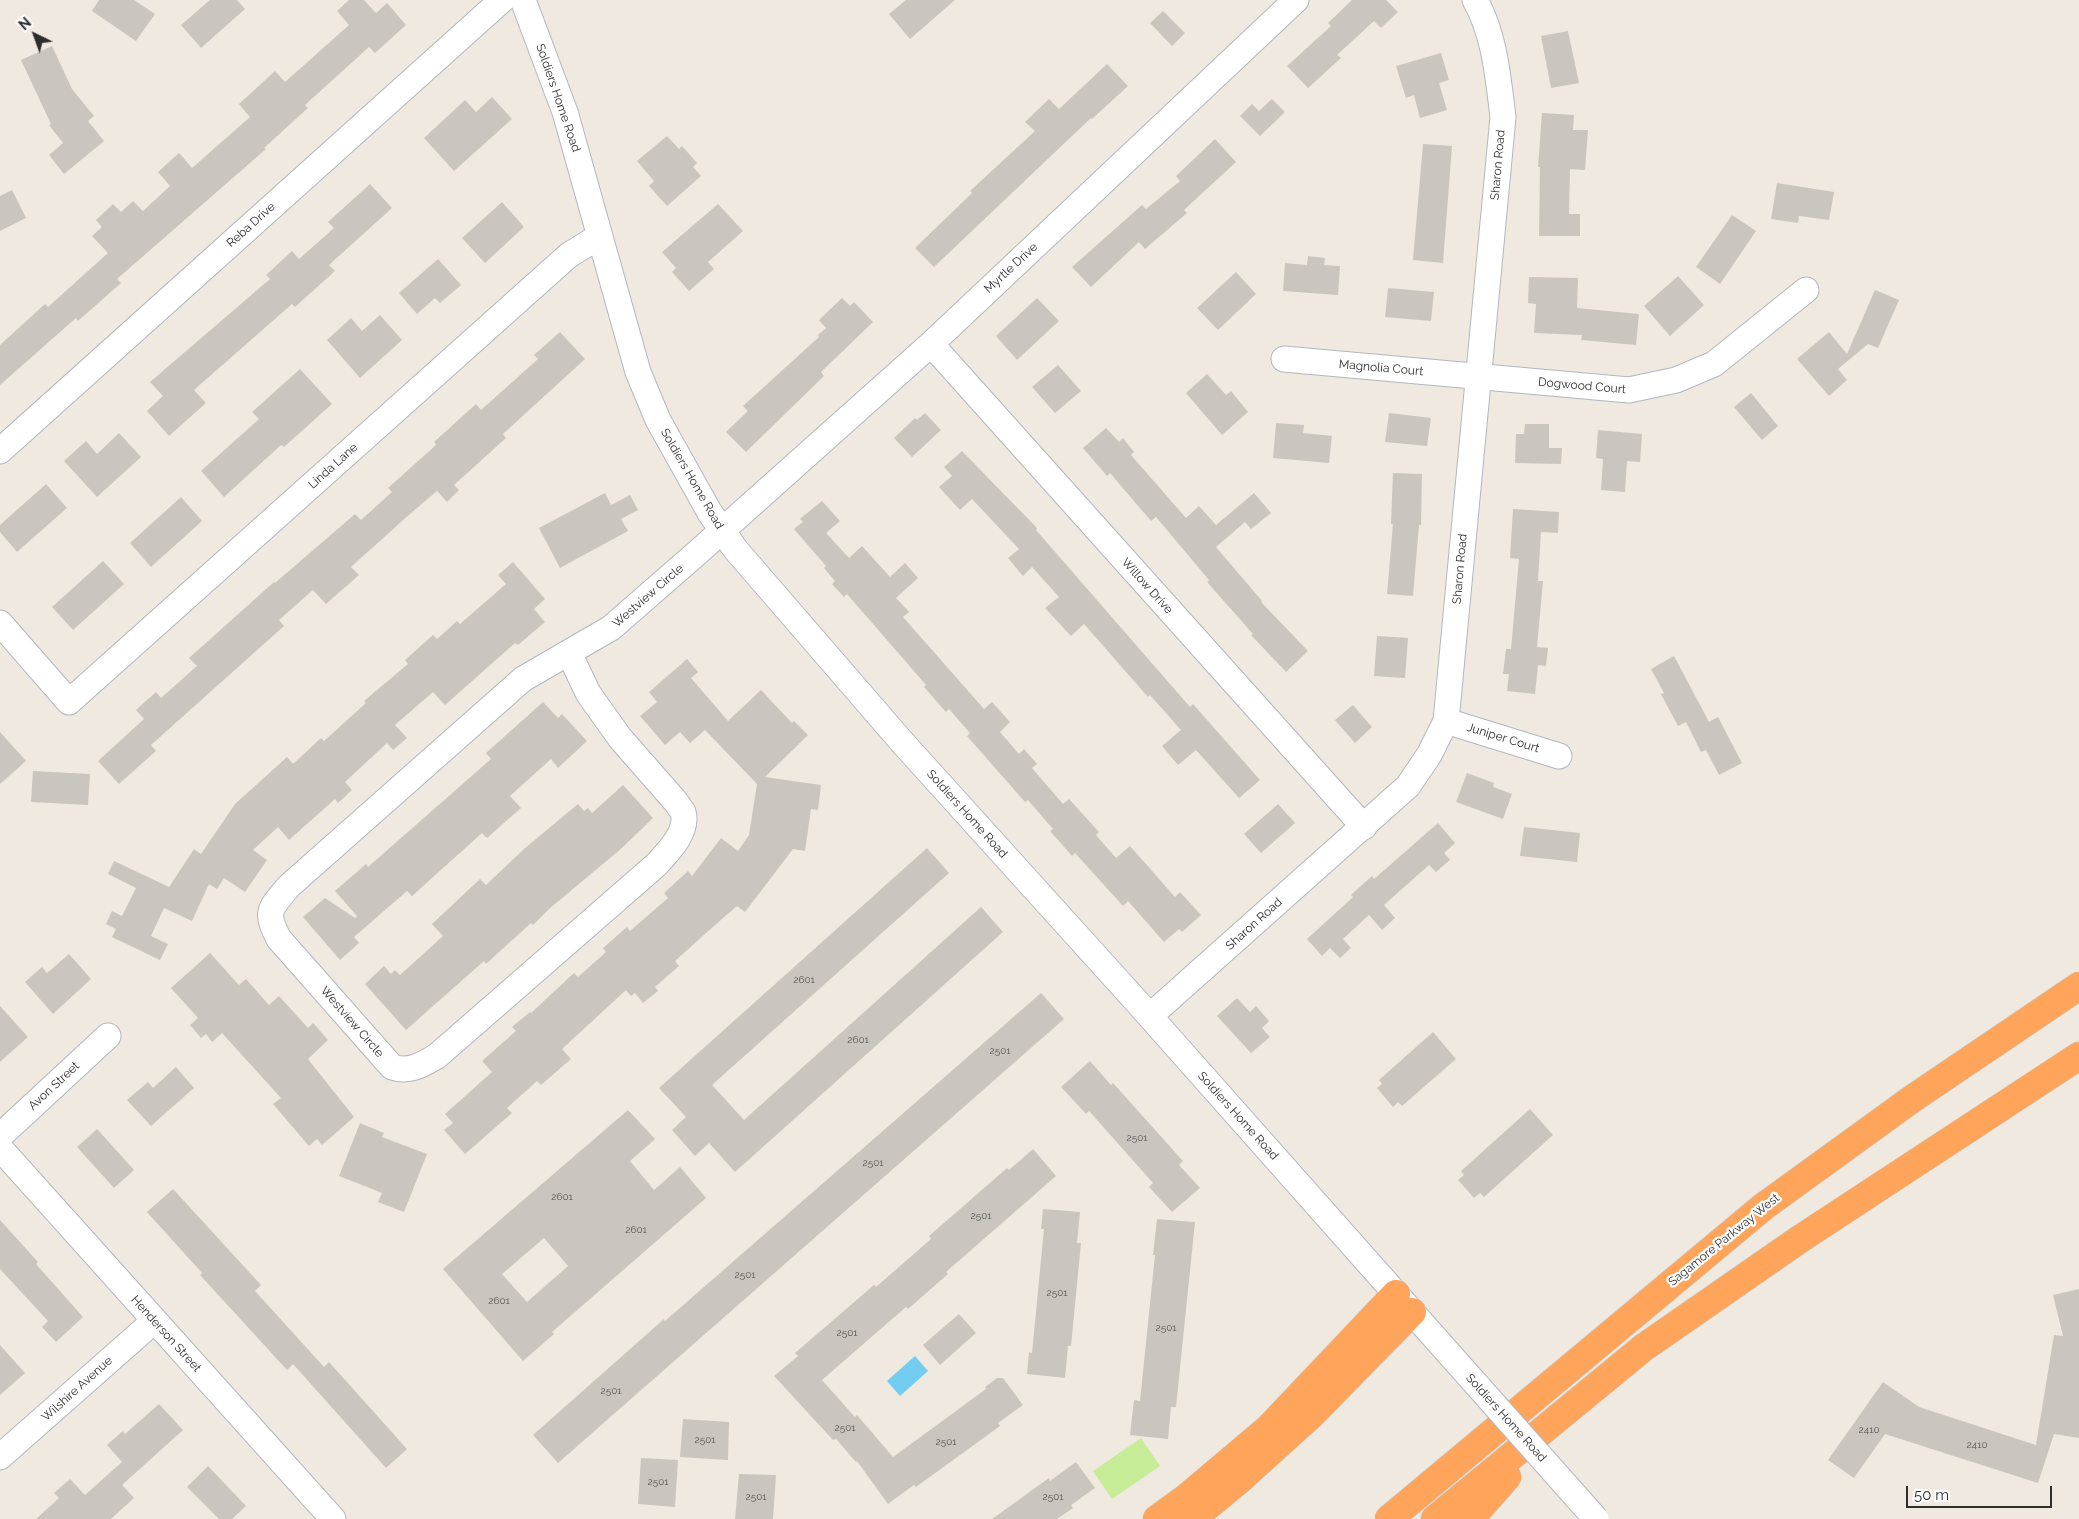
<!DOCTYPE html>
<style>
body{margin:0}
#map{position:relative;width:2079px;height:1519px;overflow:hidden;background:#efe9e0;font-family:Raleway,sans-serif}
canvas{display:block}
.north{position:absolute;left:10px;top:10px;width:50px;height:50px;-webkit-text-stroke:4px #fff;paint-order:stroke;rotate:318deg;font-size:14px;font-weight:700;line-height:20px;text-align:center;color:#2d2d2d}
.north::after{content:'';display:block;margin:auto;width:18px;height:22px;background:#2d2d2d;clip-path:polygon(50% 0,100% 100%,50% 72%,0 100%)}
.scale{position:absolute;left:1906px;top:1486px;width:146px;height:22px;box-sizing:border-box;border:2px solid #2d2d2d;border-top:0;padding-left:6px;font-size:15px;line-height:18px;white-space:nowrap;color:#2d2d2d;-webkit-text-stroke:4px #fff;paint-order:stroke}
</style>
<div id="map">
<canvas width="2079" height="1519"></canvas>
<div class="north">N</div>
<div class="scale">50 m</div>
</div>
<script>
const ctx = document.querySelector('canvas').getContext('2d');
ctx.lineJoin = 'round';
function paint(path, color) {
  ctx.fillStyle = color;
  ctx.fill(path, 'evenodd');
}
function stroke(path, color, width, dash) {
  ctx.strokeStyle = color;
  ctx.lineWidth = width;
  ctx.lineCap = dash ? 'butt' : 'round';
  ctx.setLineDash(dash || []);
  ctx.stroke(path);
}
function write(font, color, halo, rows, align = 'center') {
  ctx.font = font + ' Raleway,sans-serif';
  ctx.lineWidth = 4.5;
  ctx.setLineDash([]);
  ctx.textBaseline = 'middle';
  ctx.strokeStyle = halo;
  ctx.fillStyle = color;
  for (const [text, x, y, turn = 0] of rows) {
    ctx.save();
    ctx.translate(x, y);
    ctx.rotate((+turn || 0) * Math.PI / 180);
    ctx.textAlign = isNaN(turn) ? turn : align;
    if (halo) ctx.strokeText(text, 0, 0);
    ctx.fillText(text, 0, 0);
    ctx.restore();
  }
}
const pitch = new Path2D(`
 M1141,1438L1160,1466L1112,1499L1093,1471Z`);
const water = new Path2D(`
 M915,1356L928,1371L900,1396L887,1381Z`);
const building = new Path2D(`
 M99,0H134L155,14L136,41L92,11Z
 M210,0H237L245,9L201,48L181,25Z
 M349,0H364L376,13L387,3L406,25L375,53L369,47L305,105L308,108L264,148L266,149L117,279L121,283L78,321L76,318L0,385V345L45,304L48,307L108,253L92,236L102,227L96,220L113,204L121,212L133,201L143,211L170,186L158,172L179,153L192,168L250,117L239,104L275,71L285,82L349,25L337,11Z
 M906,0H955L910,39L889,14Z
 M1352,0H1386L1398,12L1381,28L1374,21L1337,55L1341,58L1308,88L1287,66L1331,26L1328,23Z
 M1163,11L1185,33L1172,46L1150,23Z
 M1568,31L1579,83L1551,88L1541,36Z
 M52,46L72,89L94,116L88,121L104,141L64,174L49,155L63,143L49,125L51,124L21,60Z
 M1441,53L1449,80L1439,83L1447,110L1420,118L1414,95L1406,98L1396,66Z
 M1107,64L1128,86L1092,119L1091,118L934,267L915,248L972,193L970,191L1035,131L1025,122L1049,99L1059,109Z
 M492,97L512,119L454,171L424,138L465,100L476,112Z
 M1272,99L1285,112L1260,136L1240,116L1252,104L1259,111Z
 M1542,113L1574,115L1573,130H1588L1585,170L1570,169L1569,214H1580V236H1539L1540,167H1538Z
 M667,136L679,149L682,146L697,163L693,167L701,176L667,206L649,186L654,181L637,161Z
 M1215,139L1236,162L1184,210L1187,213L1145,249L1139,242L1091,287L1072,267L1142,205L1146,209L1180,181L1176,176Z
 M1423,144L1452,146L1443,263L1413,260Z
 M1777,183L1834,192L1829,220L1799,216L1798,223L1771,219Z
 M370,184L392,208L329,265L335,271L295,307L292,304L194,390L206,403L169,436L147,411L163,396L150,382L270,279L266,275L292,251L299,259L334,228L328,222Z
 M12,190L26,218L0,231V196Z
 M502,202L524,227L485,263L462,238Z
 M718,204L743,231L708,262L714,269L689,291L672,272L676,268L662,252Z
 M1732,215L1756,231L1720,284L1696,267Z
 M1308,256L1325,258L1324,265L1340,266L1338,295L1283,291L1285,263L1307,265Z
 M438,259L461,285L440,303L435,298L417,314L399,293Z
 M1236,272L1256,294L1218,330L1197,308Z
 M1678,276L1704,305L1670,336L1644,306Z
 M1529,277L1578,278L1577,308L1639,314L1636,345L1581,340L1582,335L1534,333L1536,304L1528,303Z
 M1388,288L1434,292L1431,321L1385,317Z
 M1875,290L1899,300L1878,348L1868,344L1838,369L1847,380L1829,396L1797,359L1829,332L1847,354Z
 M842,298L850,306L854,302L873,322L821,372L824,376L746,452L726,432L748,411L743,406L819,337L818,335L826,328L819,320Z
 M1037,298L1059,321L1017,360L996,336Z
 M380,315L402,340L360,378L327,340L351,318L362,331Z
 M560,332L585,359L503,434L506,438L454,485L459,490L447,502L437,491L411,513L351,567L359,575L326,604L313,590L279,620L284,626L151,745L156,751L119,784L98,761L144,719L136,710L156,692L161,698L197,666L189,658L274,582L275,583L355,514L361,520L392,492L388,488L436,445L434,442L476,404L481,410L538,359L534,355Z
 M1058,365L1081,391L1055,413L1032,387Z
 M300,369L332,404L284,447L281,445L224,497L201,471L259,419L252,412Z
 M1207,374L1226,395L1231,391L1248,412L1222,435L1186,393Z
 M1751,393L1778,426L1762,440L1734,407Z
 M925,413L941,430L912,457L894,438L915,418L917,420Z
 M1389,413L1431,418L1427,446L1385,442Z
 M1276,423L1304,425L1303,433L1332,436L1329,463L1273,458Z
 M1525,424H1549V448H1562L1561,464L1515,463L1516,434H1524Z
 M1106,428L1119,442L1123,438L1134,452L1131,455L1186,518L1199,506L1216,525L1254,493L1271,513L1251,529L1245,522L1216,547L1262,601L1261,602L1308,651L1286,672L1251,635L1253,634L1207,582L1209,580L1156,517L1151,521L1110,473L1107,476L1083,448Z
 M1598,430L1642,434L1640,462L1627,461L1625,492L1601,490L1603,459L1596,458Z
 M119,433L141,457L97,497L64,461L86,441L97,454Z
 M962,451L1037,528L1036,530L1190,707L1193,704L1260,780L1239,798L1196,750L1178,765L1162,746L1181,730L1150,695L1148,697L1084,624L1071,636L1045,608L1059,597L1032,567L1023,576L1008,558L1019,549L972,499L960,510L939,487L952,476L944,467Z
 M1393,473L1422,474L1421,525H1419L1413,596L1387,594L1393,524H1391Z
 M46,484L67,508L17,552L0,532V525Z
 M605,493L611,505L630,495L638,510L621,519L628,531L560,568L539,528Z
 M181,497L202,521L151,567L130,543Z
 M822,501L840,521L826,533L849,558L862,546L890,577L905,563L918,578L896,598L909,612L903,617L984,709L992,702L1010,722L1000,732L1019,754L1024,749L1037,764L1032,768L1063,804L1069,799L1099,832L1096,835L1116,858L1130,846L1175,897L1180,892L1201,915L1182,932L1179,929L1164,942L1128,901L1123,906L1075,853L1072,856L1050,831L1053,829L1028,800L1025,802L967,736L970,733L949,709L946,712L924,687L926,685L847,594L844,597L832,584L835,581L824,568L826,566L794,529L803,522L800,519Z
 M1513,509L1559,512L1558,533L1541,532L1538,581H1543L1537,647L1548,648L1546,666L1538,665L1535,694L1507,691L1509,674H1503L1506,649H1511L1519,559L1510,558Z
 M103,561L124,584L73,630L52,607Z
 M513,562L545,599L534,609L545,622L518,645L515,643L445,705L433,692L395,725L407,738L393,750L387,743L345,782L352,790L338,803L335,799L289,840L278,827L253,850L267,860L245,892L224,878L217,889L209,884L192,921L164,908L151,936L168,944L160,960L112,937L116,929L106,924L112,911L122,916L136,888L108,874L114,861L169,887L194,849L201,854L235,804L287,757L293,764L321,738L324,741L366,703L364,701L408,664L405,660L433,635L437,639L457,621L460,624L506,584L498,575Z
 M1377,636L1408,638L1405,678L1374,676Z
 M1674,656L1709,722L1718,717L1742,763L1719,775L1706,750L1701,752L1686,722L1678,726L1661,694L1664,693L1651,669Z
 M687,659L698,672L691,678L728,721L761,690L792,723L794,721L808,735L765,777L821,785L818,810L811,809L805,851L793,849L745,912L737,906L714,926L675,961L679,966L655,987L658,991L643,1003L635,993L631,996L626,990L562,1049L571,1059L541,1085L537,1081L507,1108L512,1113L465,1154L444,1130L453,1123L445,1114L492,1072L482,1061L516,1031L512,1027L530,1012L531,1013L574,973L578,977L606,952L603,948L627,927L630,931L668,898L664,893L688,871L692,876L721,838L738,851L749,835L757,784L705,730L690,743L680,732L665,745L640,716L657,702L649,692Z
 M543,702L558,718L562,714L587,741L558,768L551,759L510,796L521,808L487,838L482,833L412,896L407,891L354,937L359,943L340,960L303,917L325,898L355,918L357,916L335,891L366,864L368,867L491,759L486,753Z
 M1353,705L1372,727L1355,743L1335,720Z
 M0,732L26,761L0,784Z
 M33,771L90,774L88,805L31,802Z
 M1467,773L1494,783L1493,787L1512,794L1503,819L1456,802Z
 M623,785L653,818L622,848L549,909L533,925L531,923L486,964L484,961L406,1030L365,984L384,966L391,974L395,970L400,975L443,936L432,924L480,879L486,885L524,849L578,804L584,811L588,808L592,813Z
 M1278,804L1295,823L1261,853L1244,834Z
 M1438,823L1455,843L1444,853L1450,860L1436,872L1429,865L1384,905L1395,918L1382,930L1369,915L1343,939L1351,948L1340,958L1330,948L1322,956L1307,939L1353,897L1351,895L1372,876L1374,879Z
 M1524,827L1580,833L1577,862L1520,856Z
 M927,848L949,873L712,1085L744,1120L981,907L1003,932L735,1172L709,1143L695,1156L672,1130L686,1117L659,1088Z
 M210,953L239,985L246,979L269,1005L279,996L308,1028L313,1023L328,1040L308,1059L354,1117L322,1145L317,1139L309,1146L273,1104L281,1098L222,1033L212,1042L206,1034L201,1038L190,1025L198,1018L171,988Z
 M69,954L91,979L53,1014L25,982L42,967L47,973Z
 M1041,993L1064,1019L558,1463L533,1435L664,1319L665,1321Z
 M1237,998L1250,1012L1256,1006L1269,1021L1262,1028L1270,1037L1251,1053L1217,1016Z
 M0,1006L28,1037L0,1062Z
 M1433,1032L1456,1059L1402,1106L1398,1102L1393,1107L1377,1088L1382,1084L1379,1080Z
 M1090,1061L1111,1085L1113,1083L1183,1161L1179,1165L1200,1188L1172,1212L1149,1187L1153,1183L1089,1111L1086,1114L1061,1087Z
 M176,1067L194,1088L151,1126L127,1100L148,1082L153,1088Z
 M1530,1109L1553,1135L1484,1197L1480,1193L1474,1198L1458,1180L1464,1175L1461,1171Z
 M628,1110L655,1139L630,1161L654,1190L680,1167L706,1198L552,1332L554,1334L523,1361L443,1269ZM544,1238L568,1266L527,1302L502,1274Z
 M360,1123L384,1133L382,1137L427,1154L404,1212L378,1202L382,1193L339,1176Z
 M97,1129L134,1170L114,1188L77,1147Z
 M1033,1149L1056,1176L946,1272L948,1274L908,1309L906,1307L822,1380L855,1417L857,1415L893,1457L986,1389L985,1387L997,1378H1003L1023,1405L998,1423L1000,1426L916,1487L914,1485L888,1504L857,1461L856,1462L836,1439L833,1440L774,1376L798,1356L795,1353L874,1285L876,1287L931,1239L929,1236L1007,1168L1009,1170Z
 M173,1189L261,1285L255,1291L324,1367L329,1362L407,1449L386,1468L293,1364L287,1370L200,1275L202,1273L147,1212Z
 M1043,1209L1080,1212L1077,1243H1081L1071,1346H1068L1065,1378L1027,1374L1029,1352L1032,1353L1044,1229H1041Z
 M1157,1219L1195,1222L1176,1407H1171L1168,1439L1130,1435L1134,1400L1140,1401L1155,1255H1153Z
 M0,1220L38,1262L36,1264L83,1317L56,1342L42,1327L48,1321L0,1269Z
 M2079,1289V1438L2054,1434L2038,1483L1885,1434L1854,1478L1828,1460L1883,1382L1919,1407L2036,1445L2054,1335L2063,1336L2053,1295Z
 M959,1314L976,1333L940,1365L923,1345Z
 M0,1345L25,1373L0,1395Z
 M159,1404L183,1430L122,1485L134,1498L111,1519H36L59,1498L54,1493L70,1479L85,1495L122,1462L107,1445L123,1431L125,1434Z
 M683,1419L729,1422L728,1460L680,1457Z
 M641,1458L678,1460L675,1507L638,1504Z
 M1076,1462L1095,1488L1071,1505L1073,1508L1057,1519H992L1049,1478L1050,1481Z
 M208,1466L246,1506L232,1519H219L187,1487Z
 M739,1474L776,1475L773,1519H735Z`);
const minor = new Path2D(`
 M523,0L565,112L638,372L658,420L710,513L736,550L902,742L1138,1003L1436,1339
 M931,344L1364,827
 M1284,359L1629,390L1676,380L1714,364L1806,290
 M0,451L502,0
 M0,623L69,702L569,255L600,236
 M569,653L588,693L620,738L676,802C678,805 681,809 683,812C689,832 667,853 656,865L437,1056C422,1065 409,1073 392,1067L279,939C264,911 270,909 289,886L523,679L611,628L697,553L931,344L1296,0
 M1446,721L1559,756
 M1150,1016L1408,786L1429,755L1446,721L1503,117C1498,78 1495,35 1475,0
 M0,1136L108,1036
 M0,1148L333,1519
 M0,1457L154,1321`);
const highway = new Path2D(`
 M1157,1519L1186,1498L1269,1428L1396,1294
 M1192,1519L1238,1481L1312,1414L1412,1312
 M1389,1519L1763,1207L1912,1099L2079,986
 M1435,1519L1643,1348L1800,1239L2079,1056
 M1470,1519L1507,1477`);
const minorBridge = new Path2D(`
 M1436,1339L1596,1519`);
const numberNames = [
 ["2601",804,980],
 ["2601",858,1040],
 ["2501",1000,1051],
 ["2501",1137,1138],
 ["2501",873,1163],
 ["2601",562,1197],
 ["2501",981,1216],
 ["2601",636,1230],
 ["2501",745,1275],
 ["2501",1057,1293],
 ["2601",499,1301],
 ["2501",1166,1328],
 ["2501",847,1333],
 ["2501",611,1391],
 ["2501",845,1428],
 ["2410",1869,1430],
 ["2501",705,1440],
 ["2501",946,1442],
 ["2410",1977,1445],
 ["2501",658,1482],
 ["2501",756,1497],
 ["2501",1053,1497]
];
const streetNames = [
 ["Soldiers Home Road",558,98,71],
 ["Sharon Road",1498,165,-85],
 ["Reba Drive",251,225,-42],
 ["Myrtle Drive",1011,268,-43],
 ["Magnolia Court",1381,368,5],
 ["Dogwood Court",1582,386,5],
 ["Linda Lane",333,466,-42],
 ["Soldiers Home Road",692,479,60],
 ["Sharon Road",1460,569,-85],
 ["Willow Drive",1147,586,48],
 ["Westview Circle",648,596,-41],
 ["Juniper Court",1503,738,17],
 ["Soldiers Home Road",967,814,48],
 ["Sharon Road",1254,924,-42],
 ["Westview Circle",352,1022,49],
 ["Avon Street",54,1086,-43],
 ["Soldiers Home Road",1238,1116,48],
 ["Sagamore Parkway West",1724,1240,-39],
 ["Henderson Street",166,1334,48],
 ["Wilshire Avenue",77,1389,-42],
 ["Soldiers Home Road",1506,1418,48]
];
paint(pitch, '#c7ec98');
paint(water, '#73cdf0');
paint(building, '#cac6bf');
stroke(minor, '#b3b6c1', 27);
stroke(highway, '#c8c8c8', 29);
stroke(minor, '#fff', 25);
stroke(highway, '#ffa55b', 28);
stroke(minorBridge, '#b3b6c1', 27, []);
stroke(minorBridge, '#fff', 25);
write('10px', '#545352', null, numberNames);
write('12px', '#2d2d2d', '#fff', streetNames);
</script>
